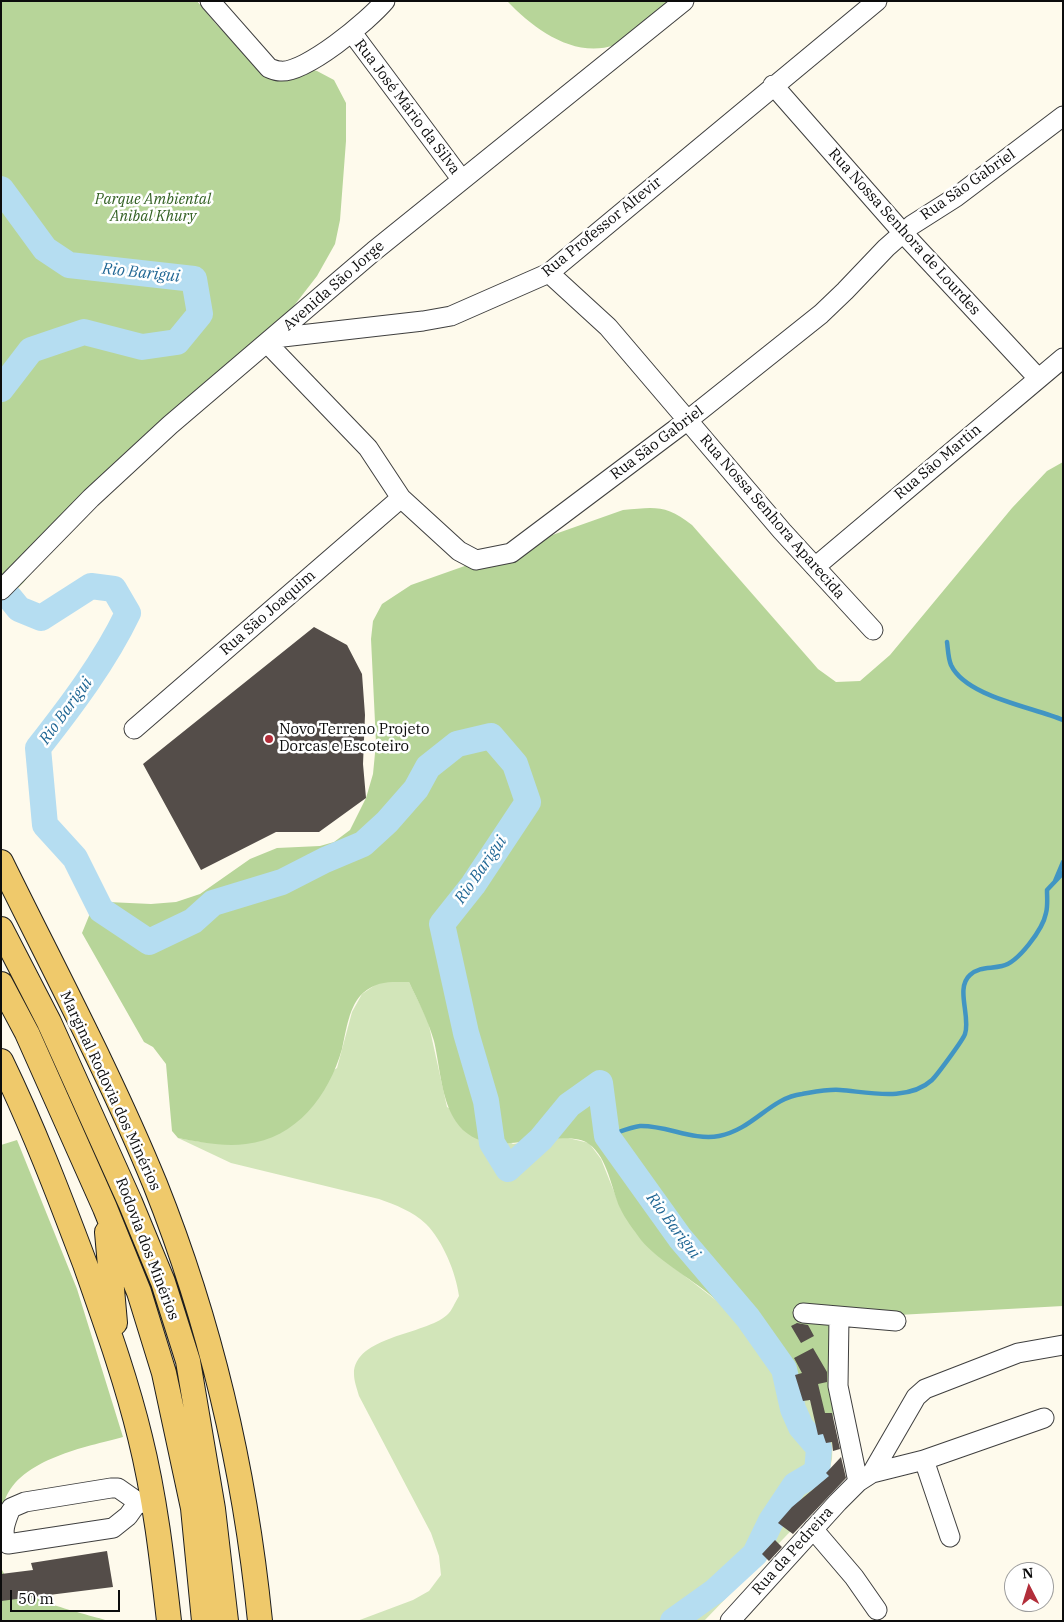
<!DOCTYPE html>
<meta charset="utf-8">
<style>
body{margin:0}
#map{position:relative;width:1064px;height:1622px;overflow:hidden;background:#fefaec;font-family:"IBM Plex Serif",serif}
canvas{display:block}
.frame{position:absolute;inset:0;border:2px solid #0c0c0c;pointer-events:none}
.north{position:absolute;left:1004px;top:1562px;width:50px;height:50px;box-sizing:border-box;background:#fff;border:1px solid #9e9e9e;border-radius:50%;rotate:355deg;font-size:14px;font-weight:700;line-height:20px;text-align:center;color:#0c0c0c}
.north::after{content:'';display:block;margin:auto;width:18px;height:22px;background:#b22e3a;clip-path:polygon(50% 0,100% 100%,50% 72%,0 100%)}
.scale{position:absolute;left:10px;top:1590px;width:110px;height:22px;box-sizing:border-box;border:2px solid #0c0c0c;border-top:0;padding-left:6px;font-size:15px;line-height:18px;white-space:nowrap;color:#0c0c0c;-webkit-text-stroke:4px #fff;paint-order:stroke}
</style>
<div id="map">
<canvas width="1064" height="1622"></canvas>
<div class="frame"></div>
<div class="north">N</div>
<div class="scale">50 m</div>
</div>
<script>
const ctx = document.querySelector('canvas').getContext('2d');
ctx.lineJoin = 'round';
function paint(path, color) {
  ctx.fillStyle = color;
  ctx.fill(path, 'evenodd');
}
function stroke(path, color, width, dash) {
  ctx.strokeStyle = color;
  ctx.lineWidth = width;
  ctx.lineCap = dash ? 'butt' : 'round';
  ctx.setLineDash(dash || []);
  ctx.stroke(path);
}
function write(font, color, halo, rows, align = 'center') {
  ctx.font = font + ' "IBM Plex Serif",serif';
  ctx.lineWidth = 5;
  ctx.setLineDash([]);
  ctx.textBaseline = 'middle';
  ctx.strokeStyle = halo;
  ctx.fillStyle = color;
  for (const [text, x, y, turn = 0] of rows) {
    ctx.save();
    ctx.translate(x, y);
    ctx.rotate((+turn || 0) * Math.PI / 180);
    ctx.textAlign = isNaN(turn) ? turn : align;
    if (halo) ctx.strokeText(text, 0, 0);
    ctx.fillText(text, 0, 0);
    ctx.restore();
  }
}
const green = new Path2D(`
 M381,981L409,982L428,1021L447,1107L513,1144L564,1137L589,1143L601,1159L621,1209L655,1253L717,1301L833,1426L832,1459L825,1490L811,1510L704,1621H357L413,1600L429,1591L441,1575L439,1556L431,1533L359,1396C357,1389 354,1381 354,1374C354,1336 425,1335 447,1315C452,1311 455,1302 459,1296C456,1273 443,1241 426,1224C413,1211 395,1205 379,1199L231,1163L178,1138L208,1143L337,1068L352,1012L362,994Z`);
const forest = new Path2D(`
 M1,1H197L216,24L234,42L272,61L317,71L334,80L346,103V141L340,220L335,244L317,276L286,316L83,505L24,582L11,595L1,600Z
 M507,1H683C666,12 631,40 615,45C574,59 534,29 507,1Z
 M1063,462V1306L898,1315L860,1319L843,1328L832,1356L833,1426C795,1385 758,1340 717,1301C695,1280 660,1263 641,1240C634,1230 625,1219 620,1208C611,1188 608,1158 589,1144C572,1130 517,1146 493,1143C441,1137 443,1079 434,1041C428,1020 418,1001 409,982C391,982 378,980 363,993C349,1005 346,1032 342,1049C329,1095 296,1139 246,1144C223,1147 200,1142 178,1138L172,1131L166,1064L153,1047L144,1042L82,933L91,911L108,902L151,904L176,902L200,894L250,859L277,848L320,846L334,842L350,830L366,798L373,774L376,743L371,639L373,621L382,604L411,585L623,510C654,507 666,504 692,525L818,669L836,682L860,681L890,655L1012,508L1047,471Z
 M17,1140L77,1289L123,1437C86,1447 20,1459 5,1500C3,1506 3,1513 1,1519V1145Z
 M1,1567C11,1599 80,1612 109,1621H1Z`);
const stream = new Path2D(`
 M947,642C948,649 948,658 951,665C966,697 1033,707 1063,720
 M1055,881L1063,862
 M607,1136C617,1133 630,1127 640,1126C666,1125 693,1141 719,1136C754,1129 770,1098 802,1094C814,1092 828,1089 840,1090C868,1092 908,1102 932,1080C937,1075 963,1040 965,1034C971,1017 955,988 970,975C980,966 990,969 1002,966C1018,963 1043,929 1046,913C1048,906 1047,897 1047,890L1063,873`);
const river = new Path2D(`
 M1,189L45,249L69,265L194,279L200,314L177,342L142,347L84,332L31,350L1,389
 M10,598L19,609L41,618L91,586L114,589L128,613C105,661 71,706 38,748L45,825L75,858L101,910L149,942L193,921L213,903L282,882L325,860L363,844L387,822L416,789L428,767L457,744L491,736L515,764L528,802L473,885L442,924L466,1033L486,1101L492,1143L508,1169L541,1139L569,1105L600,1083L607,1136L680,1238L748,1318L784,1369L793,1409L801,1427L819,1448L817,1472L795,1485L771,1521L755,1554L715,1591L673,1621`);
const building = new Path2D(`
 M314,627L347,645L362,674L365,715L363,764L366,798L319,832H276L201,870L143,764Z
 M797,1323L808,1325L814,1336L801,1343L791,1326Z
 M813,1348L827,1372V1382L818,1384L825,1413H832L840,1449L833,1451L832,1442L826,1443L823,1434L818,1435L810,1400L803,1401L795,1375L802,1373L794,1358Z
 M841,1457L846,1478L793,1534L778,1523L792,1507L829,1476L826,1473Z
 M775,1540L782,1547L769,1561L762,1554Z
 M107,1551L113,1587L1,1601V1574L33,1570L31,1563Z`);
const minor = new Path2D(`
 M210,1L269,68C272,69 276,71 280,71C305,74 369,20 385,1
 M353,34L462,180
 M773,85L903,233L1037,377
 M549,273L608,327L782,531L873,630
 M274,338L423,321L451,316L549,273L877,1
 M267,343L368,448L401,498L459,551L476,560L511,553L688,420L821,314L845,291L886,248L912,225L956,197L1063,116
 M815,567L1063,358
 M1,590L91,498L170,425L374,251L684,1
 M134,729L401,498
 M803,1313L896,1321
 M839,1317L838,1386L858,1482
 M924,1460L950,1537
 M872,1473L916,1397L925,1389L1018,1353L1063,1345
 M138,1502L128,1516L113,1528L8,1544C0,1534 6,1520 11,1508L25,1502L111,1488H118L138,1502L155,1506
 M813,1529L854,1577L877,1610
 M730,1621L838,1502L858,1482L872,1473L924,1460L1044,1418`);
const major = new Path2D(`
 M1,862C53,968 110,1074 155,1184C211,1324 245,1471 260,1621
 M1,929L49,1022L130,1202L163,1282L188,1361L213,1509L226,1621
 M1,984L27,1033L105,1208L139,1292L164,1373L193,1508L204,1621
 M1,1061C33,1127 59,1195 85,1264C105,1321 126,1379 140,1437C155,1497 162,1559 169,1621
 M107,1232L115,1323`);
const markers = [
 [269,739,5,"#b22e3a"]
];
const streetNames = [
 ["Rua José Mário da Silva",407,107,53],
 ["Rua São Gabriel",968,185,-35],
 ["Rua Professor Altevir",602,227,-39],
 ["Rua Nossa Senhora de Lourdes",904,232,48],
 ["Avenida São Jorge",334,286,-41],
 ["Rua São Gabriel",657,443,-37],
 ["Rua São Martin",938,462,-40],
 ["Rua Nossa Senhora Aparecida",772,517,49],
 ["Rua São Joaquim",268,613,-41],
 ["Marginal Rodovia dos Minérios",110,1091,65],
 ["Rodovia dos Minérios",147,1249,69],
 ["Rua da Pedreira",793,1551,-48]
];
const parkNames = [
 ["Parque Ambiental",153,200],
 ["Anibal Khury",153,217]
];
const poiNames = [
 ["Novo Terreno Projeto",279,730],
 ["Dorcas e Escoteiro",279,747]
];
const waterNames = [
 ["Rio Barigui",141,273,6],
 ["Rio Barigui",66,711,-54],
 ["Rio Barigui",481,870,-55],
 ["Rio Barigui",673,1226,53]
];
paint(green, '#d2e5b9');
paint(forest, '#b7d599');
stroke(stream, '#4195c3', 4.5);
stroke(river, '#b5ddf1', 26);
paint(building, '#544d49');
stroke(minor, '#3f3f3f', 21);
stroke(major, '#1d1d1d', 26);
stroke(minor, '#fff', 19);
stroke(major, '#efc96b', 24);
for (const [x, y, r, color] of markers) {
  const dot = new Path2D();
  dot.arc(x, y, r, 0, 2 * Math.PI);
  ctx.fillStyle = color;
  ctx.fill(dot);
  stroke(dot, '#fff', 2);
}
write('15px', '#0c0c0c', '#fff', streetNames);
write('italic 15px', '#315f21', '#fff', parkNames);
write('15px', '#0c0c0c', '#fff', poiNames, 'left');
write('italic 16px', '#1f6694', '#fff', waterNames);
</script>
